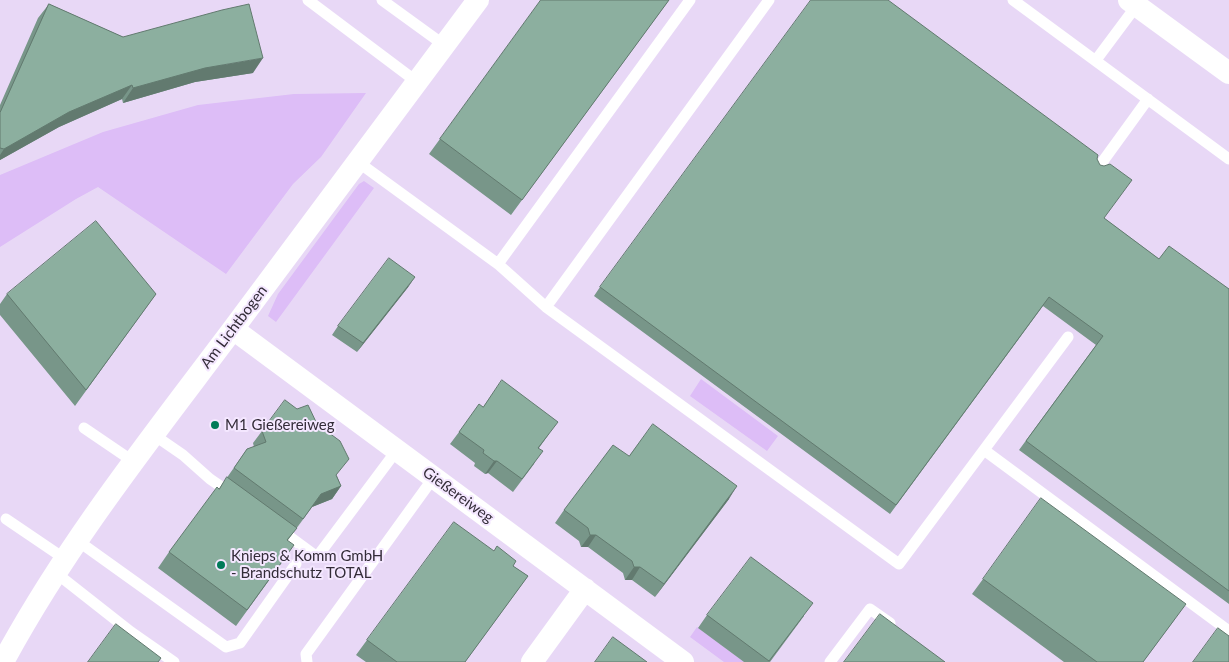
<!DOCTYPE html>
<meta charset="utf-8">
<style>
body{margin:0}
canvas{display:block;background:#e8d8f6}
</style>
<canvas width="1229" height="662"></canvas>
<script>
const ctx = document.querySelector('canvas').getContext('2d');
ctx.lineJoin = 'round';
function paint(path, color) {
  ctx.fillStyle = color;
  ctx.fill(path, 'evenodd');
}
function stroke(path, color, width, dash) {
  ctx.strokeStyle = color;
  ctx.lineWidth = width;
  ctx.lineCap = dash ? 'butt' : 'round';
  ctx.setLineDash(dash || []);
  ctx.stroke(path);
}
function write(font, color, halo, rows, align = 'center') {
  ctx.font = font + ' Lato,sans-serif';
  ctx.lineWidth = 4;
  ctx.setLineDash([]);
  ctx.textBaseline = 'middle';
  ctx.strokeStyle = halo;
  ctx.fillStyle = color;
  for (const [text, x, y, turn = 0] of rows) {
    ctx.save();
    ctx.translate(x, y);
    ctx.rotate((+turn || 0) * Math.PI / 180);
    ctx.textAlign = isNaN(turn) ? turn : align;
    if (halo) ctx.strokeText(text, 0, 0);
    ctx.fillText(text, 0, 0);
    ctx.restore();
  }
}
const green = new Path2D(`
 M366,93L321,157L293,184L226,274L98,187L76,199L0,247V175L103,132L198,105L294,94Z
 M364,181L374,188L276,322L268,316L278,294L359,184Z
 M701,379L778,436L767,451L690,396Z
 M697,627L744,662H724L690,637Z`);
const lane = new Path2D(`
 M308,0L417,82
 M382,0L444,45
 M769,0L546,307L899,564L1068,337
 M1013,0L1229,159
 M1096,60L1137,5
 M358,162L498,264L690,0
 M1098,168L1148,99
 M498,264L546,307
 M84,428L134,462
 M154,435L183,455L210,479L232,494
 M984,450L1229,631
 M6,519L65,559
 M279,529L317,557L397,450
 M78,541L226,647L240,643L296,564
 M56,573L131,632L174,662
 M307,662L306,654L434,477
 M830,662L870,609L890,623`);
const street = new Path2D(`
 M1129,0L1229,73
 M233,329L683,662
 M3,662C67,543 152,437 233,329C315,220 396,109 478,0
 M532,662L585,589`);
const wall = new Path2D(`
 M541,0H669L511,215L429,154Z
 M49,4L123,37L253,73L195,82L123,103L122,99L59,127L0,160V105L38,18Z
 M1097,159L1104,218L1159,259L1229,289V604L1019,450L1096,345L1043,306L890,514L594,296L600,287Z
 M409,286L357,352L332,335L338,326Z
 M7,294H156L75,406L0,315V304Z
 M483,407L549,434L539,448L534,464L513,492L488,473L485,474L474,466L475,463L450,444L459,432Z
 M262,431L337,476L341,486L332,499L312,507L288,540L283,561L236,626L158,568L169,552L219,489L247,449L254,447L253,443Z
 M629,456L729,499L655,597L632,580H625L623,573L588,547H581L579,541L555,523L564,510Z
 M513,566L528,576L465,662H366L356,655L367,640Z
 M983,579L1175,619L1143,662H1064L972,594Z
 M707,615L804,616L770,662H744L698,628Z`);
const shadedWall = new Path2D(`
 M263,58L253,73L195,82L123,103L133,88L205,68Z
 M132,85L122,99L59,127L0,160V155L4,149L69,112Z
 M415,277L409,286L357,352L363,343Z
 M494,461H497L488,473L485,474Z
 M341,486L332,499L312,507L295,531L321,494Z
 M737,486L729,499L655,597L664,584Z
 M590,535H596L588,547H581Z
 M634,567H640L632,580H625Z`);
const building = new Path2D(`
 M541,0H669L522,200L440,139Z
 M811,0H888L1098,155L1097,159L1100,165L1104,166L1110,164L1132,180L1104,218L1159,259L1169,246L1229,289V591L1026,441L1103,336L1049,297L896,505L600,287Z
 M49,4L123,37L222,10L249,4L263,58L205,68L133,88L132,85L69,112L4,149L0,148V113Z
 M96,221L156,294L86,390L7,294Z
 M389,258L415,277L363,343L338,326Z
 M502,380L558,422L538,448L543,451L522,479L497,461H494L483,453L484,450L459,432L479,404L483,407Z
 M285,400L297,409L308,405L317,424L340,441L349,459L336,475L341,486L321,494L303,519L234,468L247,449L266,442L262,431Z
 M653,424L737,486L664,584L640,567H634L632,561L596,535H590L588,528L564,510L613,445L629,456Z
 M227,477L297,528L287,540L294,545L247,610L169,552L217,487L219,489Z
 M1041,498L1186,604L1143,662H1097L983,579Z
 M454,522L494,551L497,546L516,561L513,566L528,576L465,662H397L367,640Z
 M751,557L813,603L769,661L707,615Z
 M880,614L945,662H844Z
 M116,624L161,658L158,662H88Z
 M1218,628L1229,636V662H1193Z
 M613,637L647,662H595Z`);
const markers = [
 [215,425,5,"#017b59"],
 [221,565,5,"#017b59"]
];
const streetNames = [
 ["Am Lichtbogen",234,327,-53],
 ["Gießereiweg",458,495,36]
];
const poiNames = [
 ["M1 Gießereiweg",225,425],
 ["Knieps & Komm GmbH",231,556],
 ["- Brandschutz TOTAL",231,573]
];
paint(green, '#ddbdf7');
stroke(lane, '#fff', 11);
stroke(street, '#fff', 22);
paint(wall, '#789689');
paint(shadedWall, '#627a6f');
paint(building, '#8caf9f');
stroke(building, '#627a6f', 1);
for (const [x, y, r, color] of markers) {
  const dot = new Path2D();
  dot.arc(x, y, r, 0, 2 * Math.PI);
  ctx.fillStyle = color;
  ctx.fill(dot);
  stroke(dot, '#f4e7ff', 2);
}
write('15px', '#332c38', '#f4e7ff', streetNames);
write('15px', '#332c38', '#f4e7ff', poiNames, 'left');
</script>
